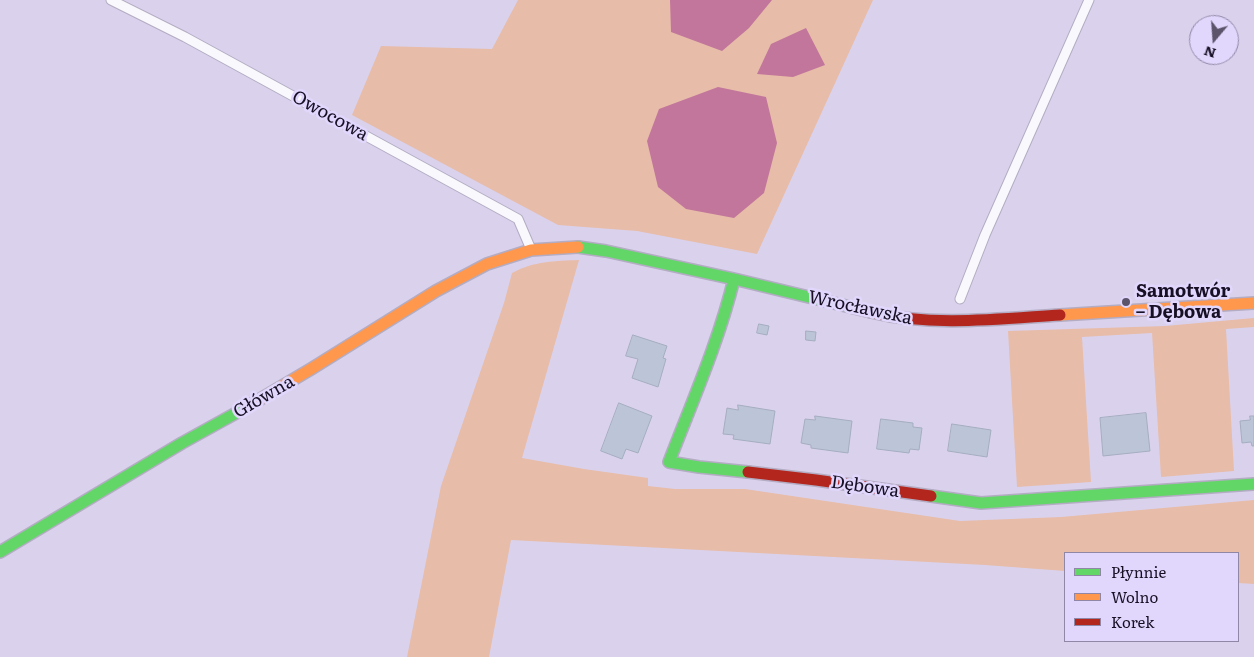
<!DOCTYPE html>
<meta charset="utf-8">
<style>
body{margin:0}
#map{position:relative;width:1254px;height:657px;overflow:hidden;background:#dad2ed;font-family:Literata,serif}
canvas{display:block}
.legend{position:absolute;left:1064px;top:552px;width:175px;height:90px;box-sizing:border-box;background:#e1d7fc;border:1px solid #9087a6;margin:0;padding:6px 9px;list-style:none;font-size:15px;color:#171025}
.legend li{display:flex;align-items:center;gap:10px;height:25px}
.legend b{width:25px;border:1px solid #9087a6}
.north{position:absolute;left:1189px;top:15px;width:50px;height:50px;box-sizing:border-box;background:#e1d7fc;border:1px solid #9087a6;border-radius:50%;rotate:198deg;font-size:14px;font-weight:700;line-height:20px;text-align:center;color:#171025}
.north::after{content:'';display:block;margin:auto;width:18px;height:22px;background:#5b546b;clip-path:polygon(50% 0,100% 100%,50% 72%,0 100%)}
</style>
<div id="map">
<canvas width="1254" height="657"></canvas>
<ul class="legend">
<li><b style="height:6px;background:#63d668"></b>Płynnie</li>
<li><b style="height:6px;background:#ff974d"></b>Wolno</li>
<li><b style="height:6px;background:#b3261e"></b>Korek</li>
</ul>
<div class="north">N</div>
</div>
<script>
const ctx = document.querySelector('canvas').getContext('2d');
ctx.lineJoin = 'round';
function paint(path, color) {
  ctx.fillStyle = color;
  ctx.fill(path, 'evenodd');
}
function stroke(path, color, width, dash) {
  ctx.strokeStyle = color;
  ctx.lineWidth = width;
  ctx.lineCap = dash ? 'butt' : 'round';
  ctx.setLineDash(dash || []);
  ctx.stroke(path);
}
function write(font, color, halo, rows, align = 'center') {
  ctx.font = font + ' Literata,serif';
  ctx.lineWidth = 5;
  ctx.setLineDash([]);
  ctx.textBaseline = 'middle';
  ctx.strokeStyle = halo;
  ctx.fillStyle = color;
  for (const [text, x, y, turn = 0] of rows) {
    ctx.save();
    ctx.translate(x, y);
    ctx.rotate((+turn || 0) * Math.PI / 180);
    ctx.textAlign = isNaN(turn) ? turn : align;
    if (halo) ctx.strokeText(text, 0, 0);
    ctx.fillText(text, 0, 0);
    ctx.restore();
  }
}
const green = new Path2D(`
 M518,0H873L757,254L637,231L558,225L352,115L381,46L492,49Z
 M579,260L522,458L584,469L648,478V486L675,489H745L960,521L1061,517L1254,500V584L1238,583V553H1065V571L985,565L511,540L489,657H407L441,486L504,303L512,273C534,261 555,261 579,260Z
 M1254,318V327L1226,329L1234,471L1161,477L1152,333L1082,337L1091,482L1017,487L1008,331L1165,326Z`);
const water = new Path2D(`
 M670,0H772L749,28L722,51L671,32Z
 M806,28L825,65L793,77L757,74L771,44Z
 M718,87L766,97L777,143L764,193L734,218L686,209L658,187L647,141L659,109Z`);
const building = new Path2D(`
 M759,324L769,326L767,335L757,333Z
 M806,331L816,332L815,341L806,340Z
 M633,335L667,346L663,358L666,359L658,387L632,378L638,359L626,356Z
 M619,403L652,416L638,453L626,449L622,459L601,451Z
 M738,405L775,411L770,444L733,439L734,435L723,434L727,408L738,410Z
 M1146,413L1150,451L1103,456L1100,418Z
 M815,416L852,421L848,453L811,448V445L801,443L805,419L815,420Z
 M1250,416H1254V446H1252L1251,442L1242,443L1240,421L1250,420Z
 M881,419L913,423V427L922,428L919,450L910,449L909,453L877,449Z
 M952,424L991,430L987,457L948,451Z`);
const lane = new Path2D(`
 M111,0L185,37L518,219L530,247
 M960,299L985,235L1089,0`);
const fast = new Path2D(`
 M578,247L606,251L734,279L871,312
 M734,279C719,341 692,402 669,462L699,467L748,472
 M931,496L981,503L1254,484
 M0,552L182,443L247,407`);
const slow = new Path2D(`
 M1060,315L1254,303
 M247,407L311,369L436,291L487,264L531,250L578,247`);
const jam = new Path2D(`
 M871,312C932,327 998,319 1060,315
 M748,472L816,480L931,496`);
const markers = [
 [1126,302,5,"#5b546b"]
];
const streetNames = [
 ["Owocowa",330,116,29],
 ["Wrocławska",860,308,12],
 ["Główna",264,397,-30],
 ["Dębowa",865,487,8]
];
const poiNames = [
 ["Samotwór",1136,292],
 ["– Dębowa",1136,313]
];
paint(green, '#e7bca9');
paint(water, '#c2769b');
paint(building, '#bcc4d8');
stroke(building, '#a5adc0', 1);
stroke(lane, '#b3acc3', 11);
stroke(fast, '#b3acc3', 14);
stroke(slow, '#b3acc3', 14);
stroke(jam, '#b3acc3', 14);
stroke(lane, '#f9f8fc', 9);
stroke(fast, '#63d668', 11);
stroke(slow, '#ff974d', 11);
stroke(jam, '#b3261e', 11);
for (const [x, y, r, color] of markers) {
  const dot = new Path2D();
  dot.arc(x, y, r, 0, 2 * Math.PI);
  ctx.fillStyle = color;
  ctx.fill(dot);
  stroke(dot, '#e1d7fc', 2);
}
write('18px', '#171025', '#e1d7fc', streetNames);
write('bold 18px', '#171025', '#e1d7fc', poiNames, 'left');
</script>
